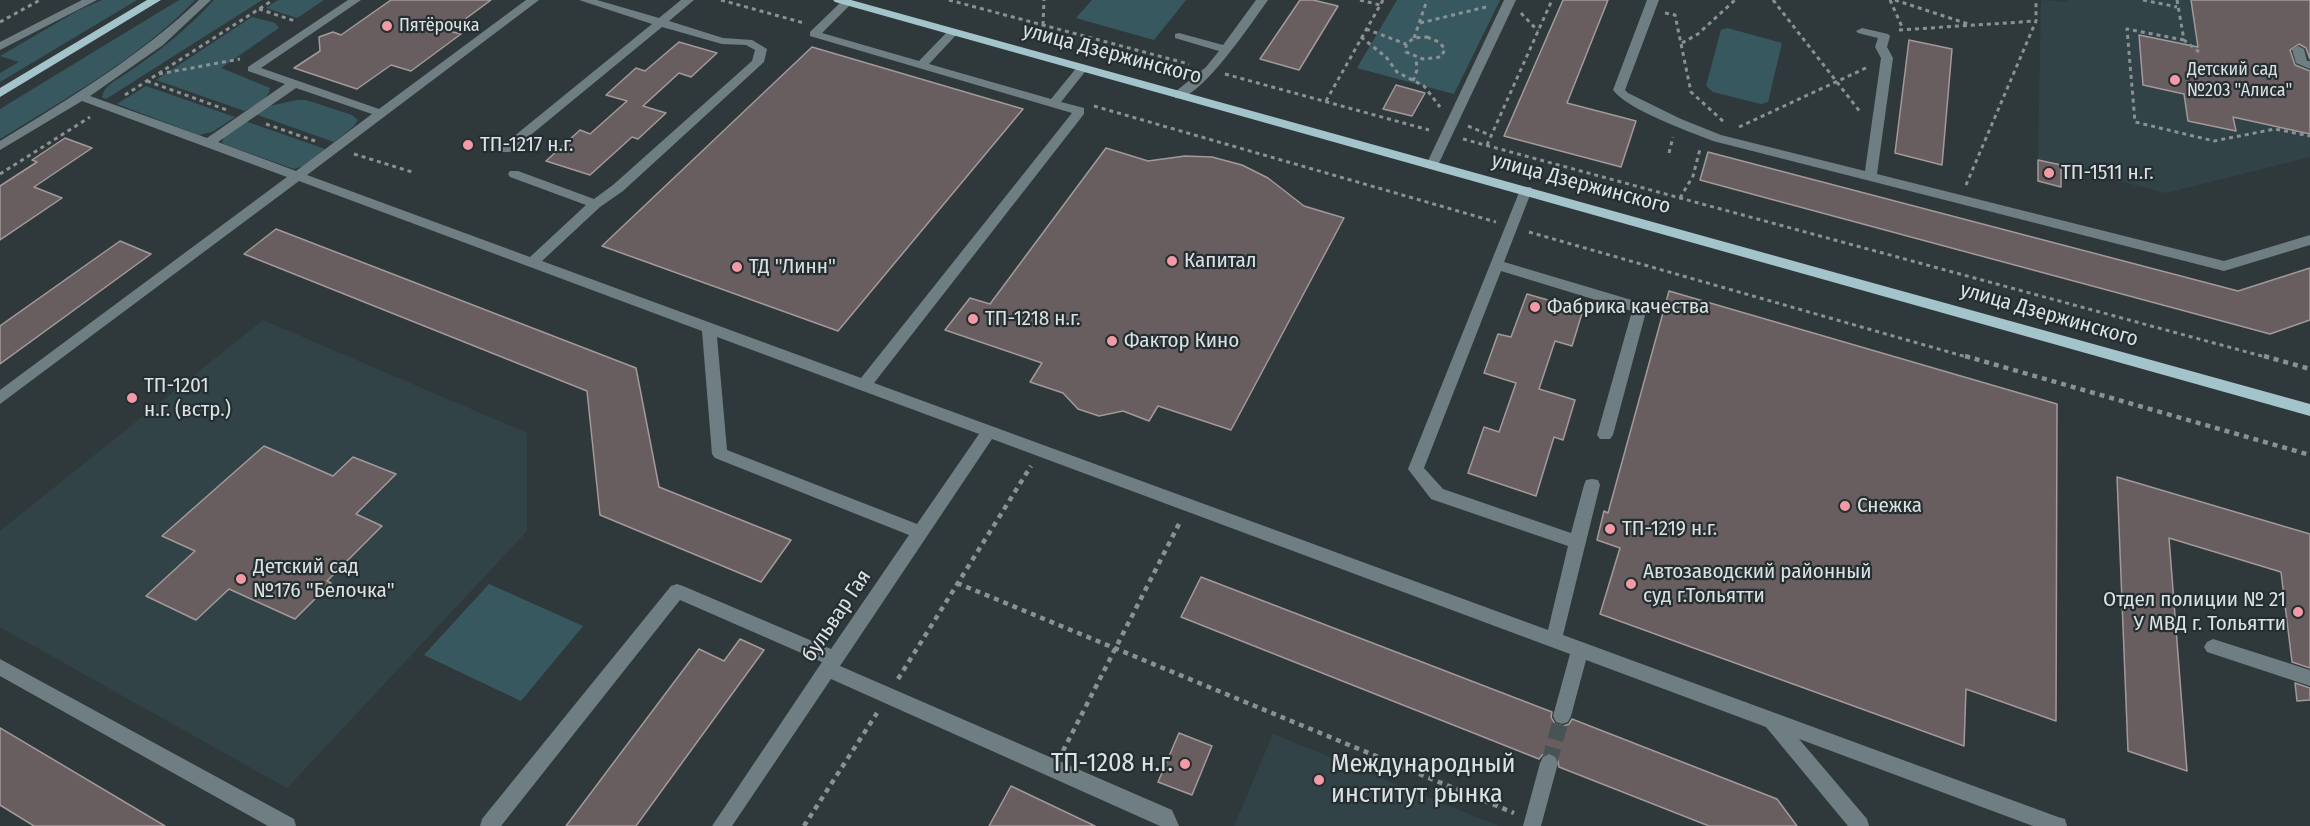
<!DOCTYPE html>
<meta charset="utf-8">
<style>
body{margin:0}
canvas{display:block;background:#2f393b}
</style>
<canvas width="2310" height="826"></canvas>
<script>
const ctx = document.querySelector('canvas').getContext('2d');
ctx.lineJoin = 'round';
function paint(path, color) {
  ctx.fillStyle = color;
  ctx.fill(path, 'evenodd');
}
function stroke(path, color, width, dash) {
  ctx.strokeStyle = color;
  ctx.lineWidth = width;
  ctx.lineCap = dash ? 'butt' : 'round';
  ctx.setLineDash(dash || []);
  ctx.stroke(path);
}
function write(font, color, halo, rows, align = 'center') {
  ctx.font = font + ' "Fira Sans Condensed",sans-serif';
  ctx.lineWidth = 4.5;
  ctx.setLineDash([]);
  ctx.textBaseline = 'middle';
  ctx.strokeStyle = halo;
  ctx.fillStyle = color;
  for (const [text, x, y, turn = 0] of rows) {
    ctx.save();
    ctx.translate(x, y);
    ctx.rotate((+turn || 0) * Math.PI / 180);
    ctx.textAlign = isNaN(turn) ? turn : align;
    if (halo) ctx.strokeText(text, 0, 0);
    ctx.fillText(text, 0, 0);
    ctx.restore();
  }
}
const built = new Path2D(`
 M2041,0L2067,2V0H2310V157L2166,193L2038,160Z
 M263,320L527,433V531L287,788L0,627V531Z
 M1273,734L1498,826H1234Z`);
const green = new Path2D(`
 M102,0H137L0,82V73L19,62L0,56L79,10Z
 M179,0H195C139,58 68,97 0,139V109Z
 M214,0H262L106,99L102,97C104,86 115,81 124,75C160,51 185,31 214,0Z
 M278,0H324L297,18L266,8Z
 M1092,0H1186L1154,40L1076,18Z
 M1397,0H1500L1454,94L1357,68Z
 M252,17L275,23L279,28L221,68L270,88C269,99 254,105 245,111L156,80Z
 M1727,28L1782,43L1768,102L1761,104L1713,92L1706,86L1721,30Z
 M146,86L235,117L212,132L199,135L117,104Z
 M297,100H306L352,115L358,120L353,127L334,142L255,114L270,106Z
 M245,121L325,149L303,166L294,169L224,144L222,142L224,137Z
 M489,584L583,626L521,701L424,655Z`);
const building = new Path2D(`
 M391,0H491L449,31L461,34L411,71L391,65L357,89L294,68L320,51L319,37L333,32L341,35Z
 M1300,0H1313L1338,6L1299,70L1260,59Z
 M1563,0H1608L1567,103L1636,121L1621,167L1504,136Z
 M2191,0H2310V59L2306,48L2299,44L2290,50L2295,65L2310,71V134L2233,117L2236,131L2188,121L2184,94L2143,85L2139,35L2198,47Z
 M1909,40L1952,49L1942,165L1895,153Z
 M679,42L717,53L691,77L679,73L643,106L666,113L638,139L632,137L590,175L546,161L580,130L590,134L627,101L606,95L636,68L645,71Z
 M812,47L1023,109L838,331L602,246Z
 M1396,85L1425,93L1412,116L1383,109Z
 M65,138L92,148L34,187L62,198L0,240V186L37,162L32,160Z
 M1106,148L1148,161L1185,156L1212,157L1242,165L1268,178L1304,206L1344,218L1231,430L1158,406L1149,421L1123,411L1099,416L1078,409L1063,393L1030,382L1042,363L945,330L970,298L990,304Z
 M1708,152L2238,291L2310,268V320L2270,334L1700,180Z
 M2038,160L2061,165V187L2038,181Z
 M276,229L636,368L659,487L791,540L761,582L600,515L587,391L244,254Z
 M120,241L151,254L0,364V326Z
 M1669,291L2057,404L2056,721L1966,689L1964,746L1600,614L1620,548L1597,540L1604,511L1608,513Z
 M1527,294L1583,310L1572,346L1555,341L1539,389L1575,400L1563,440L1554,437L1536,496L1468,473L1484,427L1499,432L1516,383L1484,373L1498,334L1511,337Z
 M264,446L333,476L353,457L396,474L356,514L382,526L327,581L331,583L295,619L229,589L196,620L146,596L195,551L162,536Z
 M2117,477L2310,534V668L2292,662L2281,572L2169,538L2187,771L2128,751Z
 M1201,577L1552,712L1551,717L1555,724L1563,726L1569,724L1572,719L1777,799L1797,826H1709L1559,767L1557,756L1550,752L1542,755L1539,759L1181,617Z
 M740,639L764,650L636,826H566L699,649L724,661Z
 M2295,683L2310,688V700L2297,701Z
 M0,728L165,826H34L0,805Z
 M1179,733L1212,746L1192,795L1158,782Z
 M1011,786L1095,826H989Z`);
const minorTunnel = new Path2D(`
 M1549,763L1562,716`);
const pathFar1 = new Path2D(`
 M721,0L804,23
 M949,0L1189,64
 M1360,0L1380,5
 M1773,0L1861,113
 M1890,0L1903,29
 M1895,0L1971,25
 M2143,0L2177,7
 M2177,0L2184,40L2199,52
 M259,9L295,21
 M1521,13L1538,31
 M1665,13L1675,15L1691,92L1724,122
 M0,22L40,0
 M1420,23L1486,7
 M1043,25L1044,0
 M1366,29L1406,44
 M1899,30L2036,21
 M1361,37L1386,57L1397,72L1424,86L1440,107
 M1427,37L1439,42L1445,49L1441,57L1423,59L1406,52V44L1414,38Z
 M1414,38L1427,0
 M2184,40L2127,29L2135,122L2214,141L2275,129L2310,136
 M1682,43L1698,34L1735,0
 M159,74L240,59
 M1225,74L1429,130
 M147,81L227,110
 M1413,81L1417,70L1416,58
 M125,95L273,0
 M1326,101L1383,0
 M1094,106L1496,222
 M266,124L315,141
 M1468,126L1492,136
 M1739,127L1868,67
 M1463,139L2269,358
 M1487,145L1552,0
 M1669,153L1673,137
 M354,154L412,172
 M0,174L90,117
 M1966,185L2036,21V0
 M1680,198L1693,176L1700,149
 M1529,232L1970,358`);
const path = new Path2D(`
 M1965,356L2310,455
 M2264,356L2310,369
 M957,583L1514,813
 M898,679L1031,466
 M1063,751L1180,522
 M804,826L877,713`);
const minor = new Path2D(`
 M82,0H97L0,50V42Z
 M199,0H211L163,45L90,96L207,138L285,84L248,71V67L348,0H361L261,68L379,109L526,0H539L307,175L530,257L586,205L510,177L508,174L510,171H518L594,199L613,185L752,61L755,50L746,45L722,44L662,27L510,152H502L500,149L502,146L652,24L579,0H597L659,18L681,0H694L669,21L723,38L752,40L767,49L764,62L623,191L600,207L542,261L861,378L1072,113L810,36V32L843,0H851V4L822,33L919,61L949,30H957V34L929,64L1051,99L1078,66H1086L1088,68L1061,102L1084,108V114L874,383L1548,630L1568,546L1431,499L1408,469L1520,190L1521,187H1531L1532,190L1504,262L1645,304L1647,308L1613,435L1610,439H1600L1597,435L1632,311L1501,271L1424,468L1443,489L1571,533L1584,485L1586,480L1592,479L1598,480L1600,485L1563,635L2058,817L2065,819L2067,826H2033L1799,739L1867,819L1869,826H1848L1766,727L1586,660L1571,716L1568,722L1562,724L1556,722L1553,716L1570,654L992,439L840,666L1172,810L1179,826H1160L831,679L732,826H712L822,662L680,600L501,826H480L482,819L671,586L677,584L683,586L831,649L909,535L715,458L712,454L702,331L299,181L0,404V390L287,177L82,101L0,150V141C70,98 139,57 199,0ZM296,88L372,114L296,171L218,142ZM717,337L979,434L917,524L727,450Z
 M1256,0H1268C1254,19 1199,103 1175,98V92L1206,67L1219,51L1175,38V34L1179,33L1223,45Z
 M1504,0H1516L1438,165L1432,169L1428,168L1426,165Z
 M1647,0H1659L1625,90L1628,93L1681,119L1721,135L1865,171L1881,58L1875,47L1878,38L1858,33L1856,31L1862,28L1888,34L1890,36L1887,47L1893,58L1877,174L2224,261L2310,235V245L2224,271L1713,141C1688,131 1628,110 1613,90Z
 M2298,46L2304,49L2307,61H2310V69L2296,63L2292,49Z
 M2213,639L2310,670V686L2207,652L2204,647L2207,642Z
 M0,659L294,819L296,826H268L0,676Z
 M1549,754L1555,757L1558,763L1541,826H1523L1540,763L1543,757Z`);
const major = new Path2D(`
 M147,0H161L0,97V88Z
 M833,0H851L2310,404V416L835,2Z`);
const markers = [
 [387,26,6,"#f39aa7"],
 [2175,80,6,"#f39aa7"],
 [468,145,6,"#f39aa7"],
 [2049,173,6,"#f39aa7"],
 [1172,261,6,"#f39aa7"],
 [737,267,6,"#f39aa7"],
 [1535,307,6,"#f39aa7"],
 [973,319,6,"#f39aa7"],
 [1112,341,6,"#f39aa7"],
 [132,398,6,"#f39aa7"],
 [1845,506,6,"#f39aa7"],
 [1610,529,6,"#f39aa7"],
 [241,579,6,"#f39aa7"],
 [1631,584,6,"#f39aa7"],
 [2298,612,6,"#f39aa7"],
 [1185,764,6,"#f39aa7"],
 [1319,780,6,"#f39aa7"]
];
const farPoinames = [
 ["Пятёрочка",399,26],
 ["Детский сад",2187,70],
 ["№203 \"Алиса\"",2187,91]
];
const streetNames = [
 ["улица Дзержинского",1112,54,15],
 ["улица Дзержинского",1581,184,15],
 ["улица Дзержинского",2049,315,16],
 ["бульвар Гая",837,616,-56]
];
const poiNames = [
 ["ТП-1217 н.г.",480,145],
 ["ТП-1511 н.г.",2061,173],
 ["Капитал",1184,261],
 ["ТД \"Линн\"",749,267],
 ["Фабрика качества",1547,307],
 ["ТП-1218 н.г.",985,319],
 ["Фактор Кино",1124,341],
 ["ТП-1201",144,386],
 ["н.г. (встр.)",144,410],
 ["Снежка",1857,506],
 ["ТП-1219 н.г.",1622,529],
 ["Детский сад",253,567],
 ["№176 \"Белочка\"",253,591],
 ["Автозаводский районный",1643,572],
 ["суд г.Тольятти",1643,596],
 ["Отдел полиции № 21",2286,600,"right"],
 ["У МВД г. Тольятти",2286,624,"right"]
];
const nearPoinames = [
 ["ТП-1208 н.г.",1173,764],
 ["Международный",1331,765,"left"],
 ["институт рынка",1331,795,"left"]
];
paint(built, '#314347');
paint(green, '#385860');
paint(building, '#685e5f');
stroke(building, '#a4999a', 1.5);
stroke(minorTunnel, '#495254', 16, [16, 8]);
stroke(pathFar1, '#8a9193', 3, [4, 4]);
stroke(path, '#8a9193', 4.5, [5, 5]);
paint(minor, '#6f7e82');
paint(major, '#a4c4cc');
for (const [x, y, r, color] of markers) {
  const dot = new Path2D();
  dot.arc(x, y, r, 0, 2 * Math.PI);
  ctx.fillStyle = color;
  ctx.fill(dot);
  stroke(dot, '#252e31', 2);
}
write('18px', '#dce2e3', '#252e31', farPoinames, 'left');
write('21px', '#dce2e3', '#252e31', streetNames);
write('21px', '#dce2e3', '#252e31', poiNames, 'left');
write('26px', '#dce2e3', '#252e31', nearPoinames, 'right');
</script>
